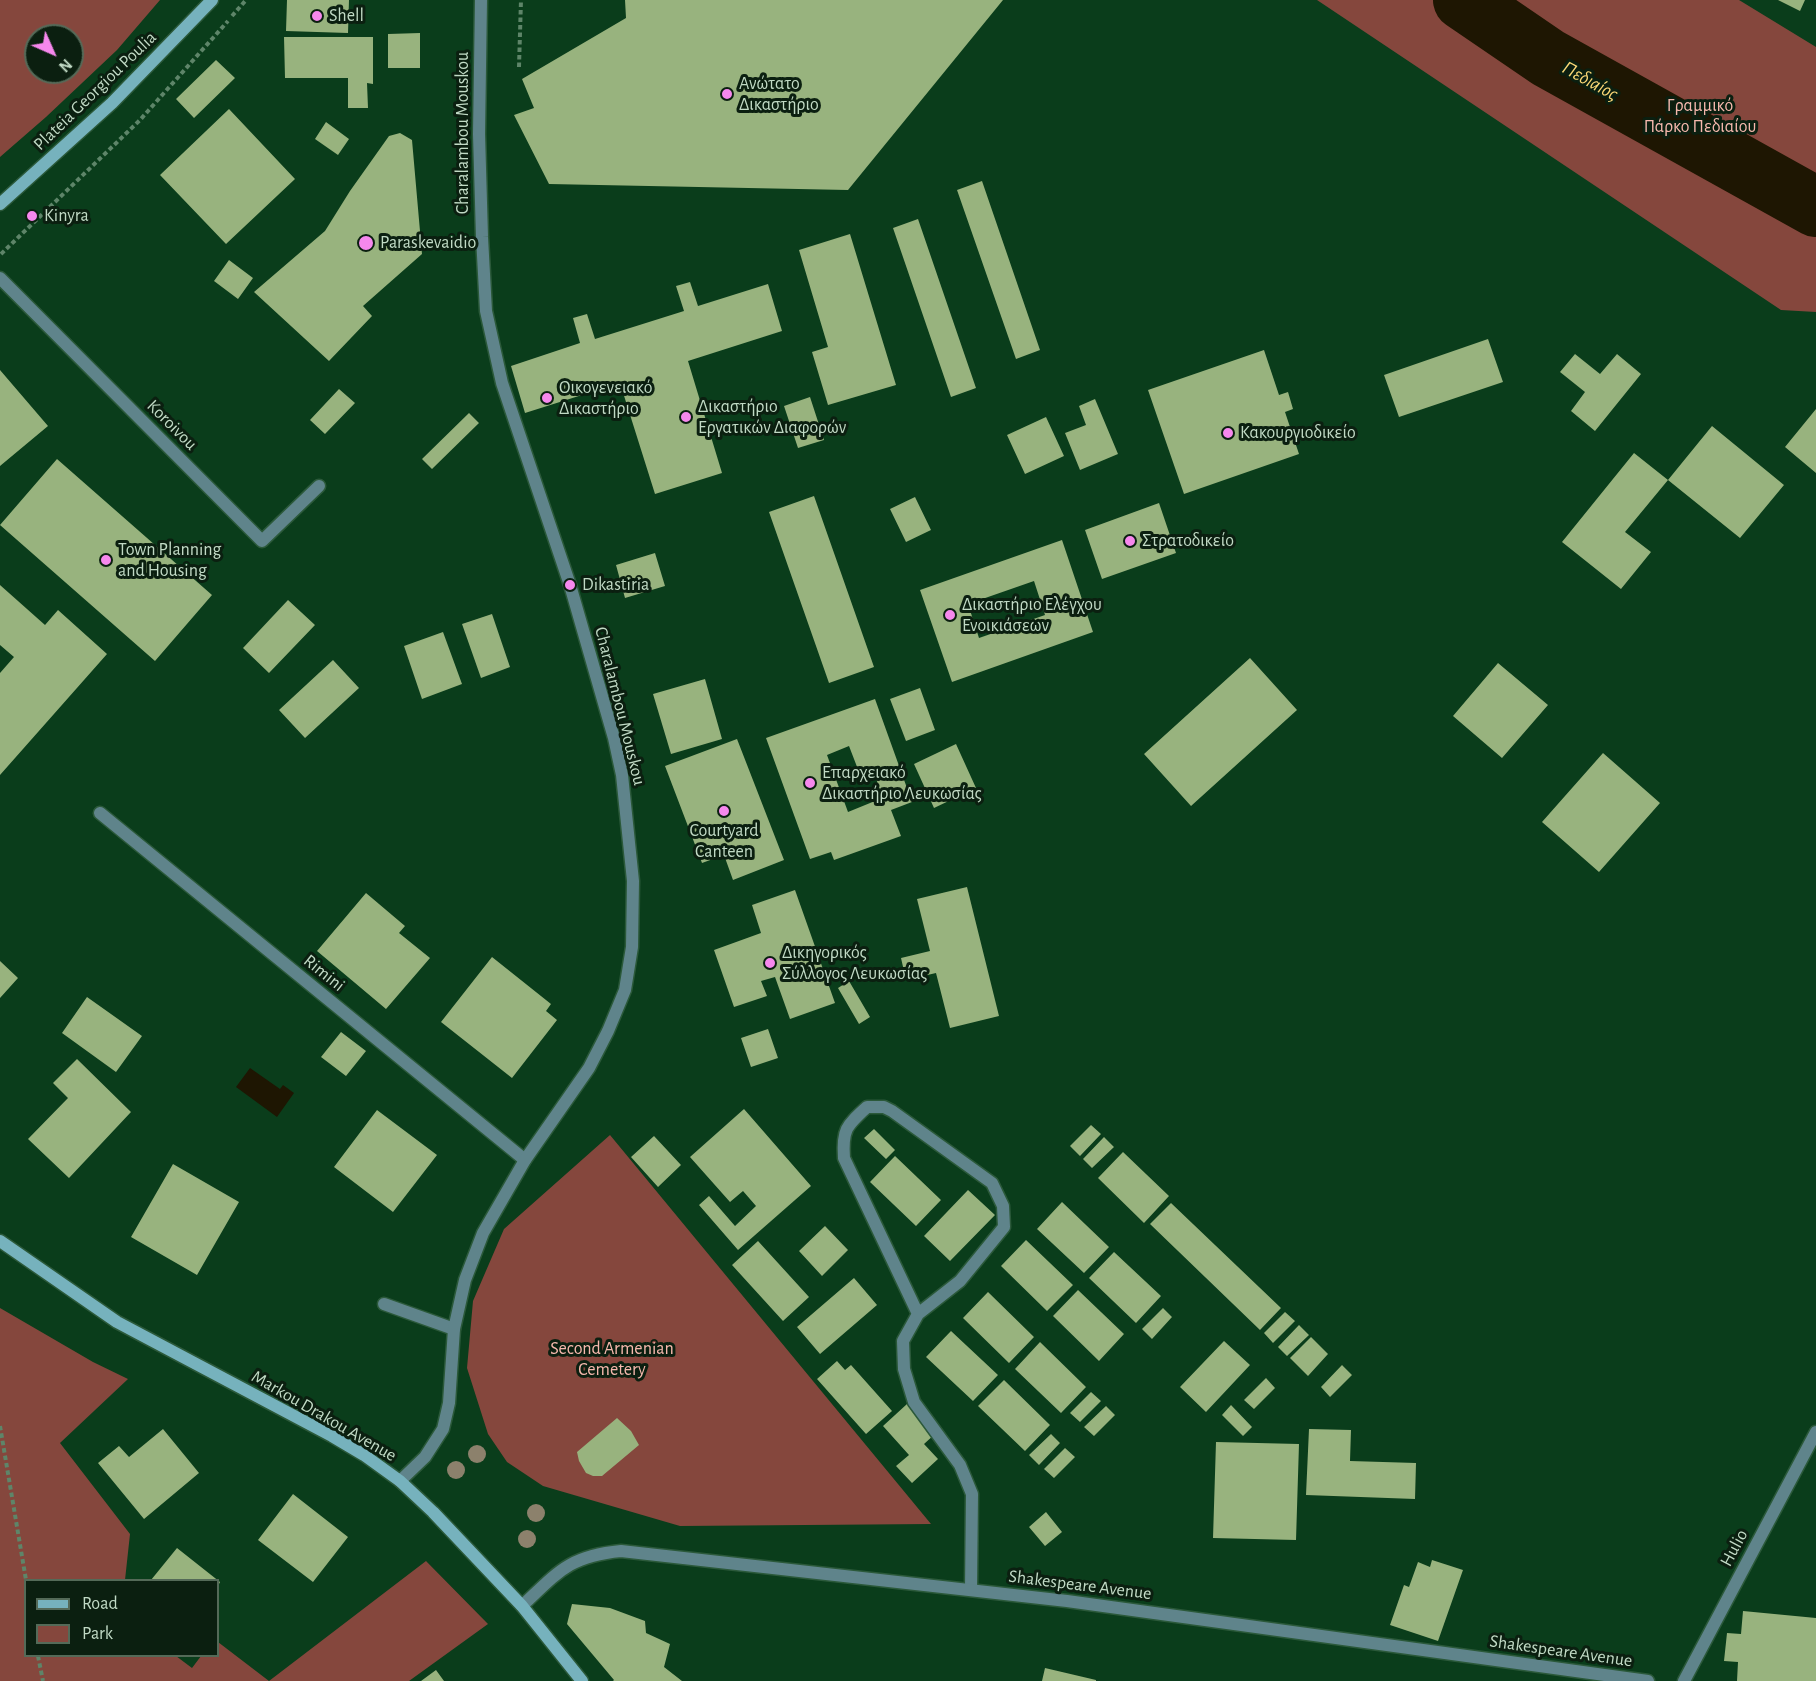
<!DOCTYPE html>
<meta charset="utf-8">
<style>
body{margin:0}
#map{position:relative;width:1816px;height:1681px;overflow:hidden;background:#0a3d1b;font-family:"Alegreya Sans",sans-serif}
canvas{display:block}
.legend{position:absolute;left:24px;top:1579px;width:195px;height:78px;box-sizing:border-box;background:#0b1f10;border:2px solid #546a58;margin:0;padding:8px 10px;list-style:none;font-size:18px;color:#c1dac5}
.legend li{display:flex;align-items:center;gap:12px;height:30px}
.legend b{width:30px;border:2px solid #546a58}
.north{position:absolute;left:24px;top:24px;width:60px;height:60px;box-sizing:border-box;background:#0b1f10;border:2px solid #546a58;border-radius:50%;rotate:135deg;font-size:16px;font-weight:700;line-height:24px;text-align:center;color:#c1dac5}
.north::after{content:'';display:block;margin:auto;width:21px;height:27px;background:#f688ed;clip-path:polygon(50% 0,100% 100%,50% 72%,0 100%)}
</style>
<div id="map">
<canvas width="1816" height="1681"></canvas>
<ul class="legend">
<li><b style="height:8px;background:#76b2bd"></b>Road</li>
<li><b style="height:16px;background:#85473d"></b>Park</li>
</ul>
<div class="north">N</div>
</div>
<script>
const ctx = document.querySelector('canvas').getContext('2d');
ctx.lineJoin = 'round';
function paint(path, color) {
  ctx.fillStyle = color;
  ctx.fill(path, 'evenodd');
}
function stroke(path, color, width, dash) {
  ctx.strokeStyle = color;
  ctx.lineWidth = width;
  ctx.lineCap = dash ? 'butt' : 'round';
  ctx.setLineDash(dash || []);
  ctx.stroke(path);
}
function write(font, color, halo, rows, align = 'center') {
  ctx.font = font + ' "Alegreya Sans",sans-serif';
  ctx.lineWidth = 6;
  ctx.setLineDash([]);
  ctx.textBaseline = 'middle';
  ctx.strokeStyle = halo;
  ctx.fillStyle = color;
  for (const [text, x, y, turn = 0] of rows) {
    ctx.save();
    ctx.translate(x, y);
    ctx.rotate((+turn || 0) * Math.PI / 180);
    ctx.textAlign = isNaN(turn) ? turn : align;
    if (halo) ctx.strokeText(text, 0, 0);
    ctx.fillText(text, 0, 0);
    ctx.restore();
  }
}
const green = new Path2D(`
 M0,0H160L117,50L46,117L0,157ZM36,36H72V72H36Z
 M1317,0H1739L1816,47V312L1781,310Z
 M610,1135L931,1524L680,1526L543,1486L507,1462L488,1434L467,1368L473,1301L504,1229Z
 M0,1308L93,1362L128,1379L60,1443L130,1534L125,1580H26V1656H176L192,1668L201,1656H218V1642L269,1681L426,1561L488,1624L409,1681H0Z`);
const water = new Path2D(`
 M250,1068L280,1089L283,1085L294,1093L277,1117L236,1087Z`);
const river = new Path2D(`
 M1463,0L1548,58L1816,207`);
const building = new Path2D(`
 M287,0H349L348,33L286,31Z
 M625,0H1003L848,190L549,184L514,115L534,108L522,79L626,18Z
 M1778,0H1805L1800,11Z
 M420,33V68H388V34Z
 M284,37H373V84L367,83L368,108H348V78H285Z
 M216,60L235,78L194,118L176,99Z
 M229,109L295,179L226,244L160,175Z
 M326,122L349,139L338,155L315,139Z
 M400,133L412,140L422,254L363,306L372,316L329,361L254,292L325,231L350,191L389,136Z
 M982,181L1040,350L1016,359L957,190Z
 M918,219L976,388L951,397L893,228Z
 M850,234L896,385L828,405L812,352L828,347L799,250Z
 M229,260L253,278L238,299L214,281Z
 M690,282L698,306L768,284L782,331L688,361L722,473L655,494L620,383L525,413L511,366L580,343L573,318L587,314L595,339L684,311L676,286Z
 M1488,339L1503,382L1399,417L1384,375Z
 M1264,350L1279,395L1288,392L1293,409L1285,412L1299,454L1184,494L1148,390Z
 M1575,354L1600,374L1617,354L1641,374L1595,431L1571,411L1585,392L1560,372Z
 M0,370L48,426L0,466Z
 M339,389L355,403L325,434L310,420Z
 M810,397L824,440L798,448L784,406Z
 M1095,399L1118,454L1080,470L1065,433L1086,425L1079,406Z
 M1816,409V473L1785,447Z
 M469,413L479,423L432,469L422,459Z
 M1046,417L1064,456L1025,474L1007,435Z
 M1712,426L1784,485L1740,538L1668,480Z
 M1634,453L1668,480L1625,532L1651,552L1621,589L1562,542Z
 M57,459L212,595L155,661L0,525Z
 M814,496L874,667L829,683L769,512Z
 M915,497L931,530L906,542L890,509Z
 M1159,503L1176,553L1102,579L1085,530Z
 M1062,540L1093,632L952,682L920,590ZM1034,581L1045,615L979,638L968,604Z
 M655,553L665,586L625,598L616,565Z
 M0,585L45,625L58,610L107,654L0,775V673L14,657L0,645Z
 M288,600L315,625L269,673L243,648Z
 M492,614L510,667L481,678L462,624Z
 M443,632L462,684L422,699L404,646Z
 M1250,658L1297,710L1191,806L1144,754Z
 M333,660L359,688L305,738L279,710Z
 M1498,663L1548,705L1502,758L1453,716Z
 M705,679L722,739L671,754L653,694Z
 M920,688L935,730L906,741L890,699Z
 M875,699L912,802L891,810L901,836L834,860L831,852L810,859L766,738ZM849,746L859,772L872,767L881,793L873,796L875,801L848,812L827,755Z
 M737,739L784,860L733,880L724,855L702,863L665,766Z
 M956,744L976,788L934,808L914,764Z
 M1603,753L1660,803L1599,872L1542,822Z
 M967,887L999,1016L950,1028L936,973L906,980L901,958L930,951L917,899Z
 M795,890L835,1003L790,1019L775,977L761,981L767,996L734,1007L714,950L761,933L752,905Z
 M366,893L405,926L399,933L430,958L386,1009L317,951Z
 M492,957L551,1004L546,1011L557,1020L512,1078L441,1022Z
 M0,961L18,978L0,998Z
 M849,981L870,1017L859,1024L838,988Z
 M87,997L142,1036L116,1072L62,1033Z
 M768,1029L778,1058L751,1067L741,1038Z
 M341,1032L366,1051L346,1076L321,1057Z
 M77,1059L131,1112L69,1178L28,1139L68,1098L53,1083Z
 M744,1109L811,1186L738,1250L699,1205L709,1196L735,1226L756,1206L743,1191L730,1202L690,1157Z
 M377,1110L437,1155L393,1212L334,1167Z
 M1091,1125L1101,1134L1080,1156L1070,1146Z
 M874,1129L895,1150L886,1159L864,1138Z
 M654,1136L681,1165L658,1187L631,1157Z
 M1104,1137L1114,1147L1092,1168L1083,1159Z
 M1123,1152L1169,1196L1144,1223L1098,1178Z
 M895,1156L941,1200L916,1226L870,1182Z
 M173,1164L239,1202L197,1275L131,1237Z
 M968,1190L995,1215L950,1261L924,1236Z
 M1062,1202L1109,1247L1084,1273L1037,1229Z
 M1171,1203L1281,1308L1260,1330L1150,1224Z
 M825,1226L848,1250L822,1276L799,1251Z
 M1026,1240L1073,1285L1047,1311L1001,1266Z
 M758,1241L809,1297L783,1321L732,1265Z
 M1114,1252L1161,1296L1136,1323L1089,1278Z
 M854,1278L877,1305L820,1354L797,1327Z
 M1078,1290L1124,1334L1099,1361L1053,1316Z
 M988,1292L1034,1337L1009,1363L963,1318Z
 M1163,1308L1172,1317L1152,1339L1142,1329Z
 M1285,1312L1295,1321L1273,1343L1264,1333Z
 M1299,1325L1309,1335L1287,1356L1278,1347Z
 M951,1331L998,1375L973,1401L926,1357Z
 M1311,1337L1328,1354L1308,1376L1290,1358Z
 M1224,1341L1250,1365L1206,1412L1180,1387Z
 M1040,1342L1086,1387L1061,1413L1015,1369Z
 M837,1361L845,1370L851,1365L892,1411L866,1434L817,1379Z
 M1342,1365L1352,1375L1330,1397L1321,1387Z
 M1266,1378L1275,1388L1254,1409L1244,1400Z
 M1004,1380L1050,1425L1025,1451L978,1406Z
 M1091,1392L1101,1401L1080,1422L1070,1413Z
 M907,1404L935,1434L924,1444L938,1459L912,1483L896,1466L909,1455L883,1426Z
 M1231,1405L1252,1427L1243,1436L1222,1415Z
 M1106,1406L1115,1415L1094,1436L1084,1427Z
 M617,1418L631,1431L639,1445L602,1476H593L586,1473L579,1461L577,1452Z
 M163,1429L199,1473L144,1519L98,1463L119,1446L129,1457Z
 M1309,1429L1351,1430L1350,1461L1416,1463L1415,1499L1306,1495Z
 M1051,1434L1060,1443L1039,1465L1029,1455Z
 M1216,1442L1299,1444L1296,1540L1213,1538Z
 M1065,1448L1075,1457L1054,1478L1044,1469Z
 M293,1494L348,1537L313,1582L258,1540Z
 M1046,1512L1062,1532L1045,1546L1029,1527Z
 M177,1548L220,1582L218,1586V1580H151Z
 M1432,1560L1463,1570L1438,1641L1390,1625L1404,1585L1409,1587L1418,1562L1430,1567Z
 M572,1604L610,1608L645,1621L646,1633L670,1644L664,1667L682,1681H613L614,1680L567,1624Z
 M1743,1611L1816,1618V1681H1737L1738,1662L1724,1661L1727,1633L1741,1634Z
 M1045,1668L1096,1680V1681H1042Z
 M436,1670L444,1681H421Z`);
const path = new Path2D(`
 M232,16L246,0
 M519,67L521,0
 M1,254L140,120L228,21
 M0,1426L26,1580
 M38,1656L43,1681`);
const service = new Path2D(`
 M384,1304L454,1329
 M918,1314L844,1158C842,1130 846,1126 867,1107H884L892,1111L992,1183L1003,1206L1004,1227L960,1281L918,1314L903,1341L904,1369L914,1402L960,1465L972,1494L971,1589`);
const minor = new Path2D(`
 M0,278L262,541L319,486
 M100,813L525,1160
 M522,1606C558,1572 569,1556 621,1551L1067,1601L1648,1681
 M1684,1681L1816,1432`);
const tertiary = new Path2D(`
 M400,1481L425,1457L443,1429L449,1403L454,1329L465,1280L483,1233L525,1160L589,1068L608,1031L625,990L632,947L633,881L622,775L614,738L570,585L502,383L486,311L482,237L479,134L481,0`);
const secondary = new Path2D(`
 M0,204L112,103L212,0
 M0,1241L117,1322L332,1436L364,1455L400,1481L433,1512L522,1606L582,1681`);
const trees = [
 [477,1454],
 [456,1470],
 [536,1513],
 [527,1539]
];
const markers = [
 [317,16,6,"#f688ed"],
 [727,94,6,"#f688ed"],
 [32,216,6,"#f688ed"],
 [366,243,8,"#f688ed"],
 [547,398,6,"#f688ed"],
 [686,417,6,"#f688ed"],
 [1228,433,6,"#f688ed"],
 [1130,541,6,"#f688ed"],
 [106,560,6,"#f688ed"],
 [570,585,6,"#f688ed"],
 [950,615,6,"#f688ed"],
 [810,783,6,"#f688ed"],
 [724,811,6,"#f688ed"],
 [770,963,6,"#f688ed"]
];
const poiNames = [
 ["Shell",329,16],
 ["Ανώτατο",739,84],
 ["Δικαστήριο",739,105],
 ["Kinyra",44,216],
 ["Paraskevaidio",380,243],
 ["Οικογενειακό",559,388],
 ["Δικαστήριο",559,409],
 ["Δικαστήριο",698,407],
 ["Εργατικών Διαφορών",698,428],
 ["Κακουργιοδικείο",1240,433],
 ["Στρατοδικείο",1142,541],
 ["Town Planning",118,550],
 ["and Housing",118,571],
 ["Dikastiria",582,585],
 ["Δικαστήριο Ελέγχου",962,605],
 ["Ενοικιάσεων",962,626],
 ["Επαρχειακό",822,773],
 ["Δικαστήριο Λευκωσίας",822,794],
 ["Courtyard",724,831,"center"],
 ["Canteen",724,852,"center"],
 ["Δικηγορικός",782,953],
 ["Σύλλογος Λευκωσίας",782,974]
];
const streetNames = [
 ["Plateia Georgiou Poulia",95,91,-44],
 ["Charalambou Mouskou",463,133,-90],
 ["Koroivou",172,425,45],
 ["Charalambou Mouskou",620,706,76],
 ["Rimini",324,973,39],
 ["Markou Drakou Avenue",324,1416,30],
 ["Hulio",1734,1548,-62],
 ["Shakespeare Avenue",1080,1585,7],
 ["Shakespeare Avenue",1561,1651,8]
];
const parkNames = [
 ["Γραμμικό",1700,106],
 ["Πάρκο Πεδιαίου",1700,127],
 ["Second Armenian",612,1349],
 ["Cemetery",612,1370]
];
const waterNames = [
 ["Πεδιαίος",1590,81,29]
];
paint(green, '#85473d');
paint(water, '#1e1602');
stroke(river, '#1e1602', 60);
paint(building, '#98b37e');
stroke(service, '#2b593a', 15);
stroke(minor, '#2b593a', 15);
stroke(tertiary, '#2b593a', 15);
stroke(secondary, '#2b593a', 15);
stroke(path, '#5e8569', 4, [4.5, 3]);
stroke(service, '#5f848b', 12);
stroke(minor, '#5f848b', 12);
stroke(tertiary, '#5f848b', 12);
stroke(secondary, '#76b2bd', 12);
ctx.fillStyle = '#8c816c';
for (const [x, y] of trees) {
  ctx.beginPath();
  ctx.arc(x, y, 9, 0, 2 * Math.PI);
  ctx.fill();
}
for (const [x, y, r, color] of markers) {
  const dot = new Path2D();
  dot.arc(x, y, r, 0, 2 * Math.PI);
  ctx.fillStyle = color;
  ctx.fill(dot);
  stroke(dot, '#0b1f10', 2);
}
write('18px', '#c1dac5', '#0b1f10', poiNames, 'left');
write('18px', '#c1dac5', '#0b1f10', streetNames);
write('18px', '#f7b9ae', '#0b1f10', parkNames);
write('italic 20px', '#fbd876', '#0b1f10', waterNames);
</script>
